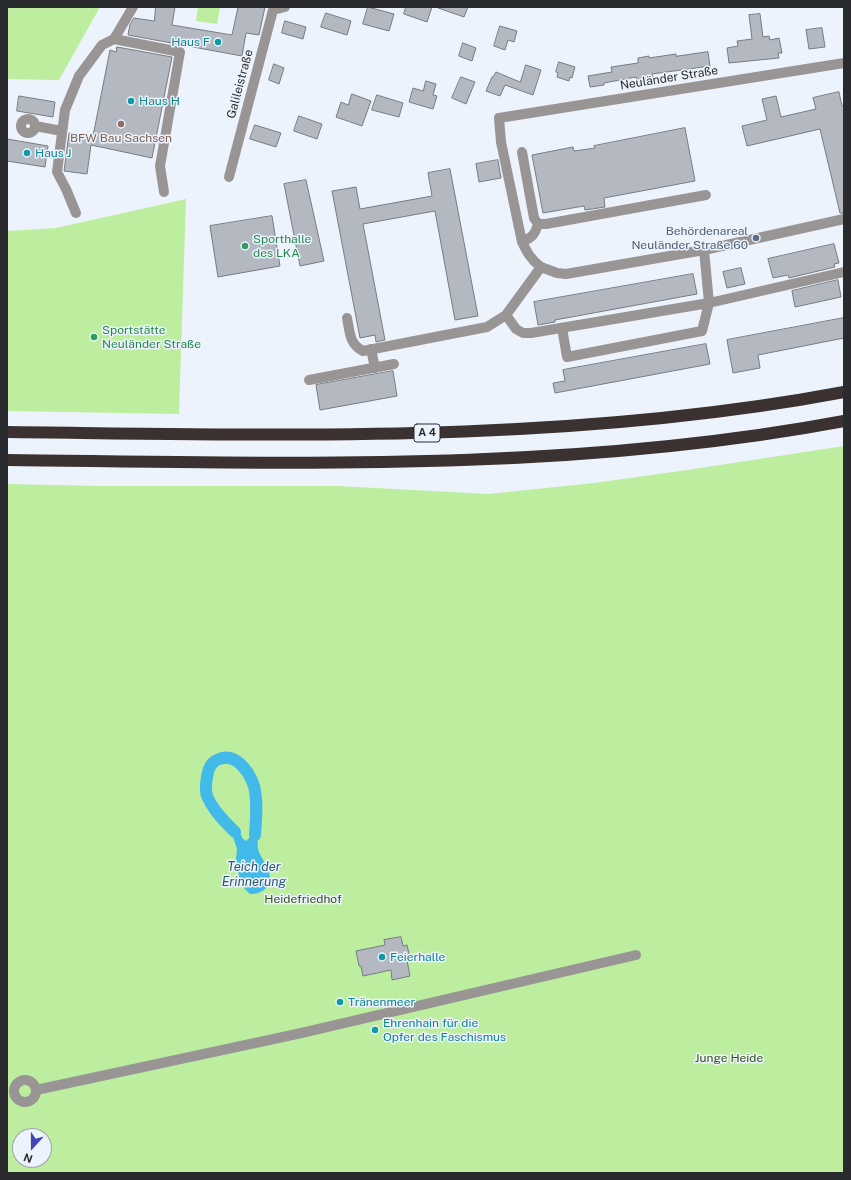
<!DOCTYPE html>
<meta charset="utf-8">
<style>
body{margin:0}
#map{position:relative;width:851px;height:1180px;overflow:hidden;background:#edf3fc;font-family:"Public Sans",sans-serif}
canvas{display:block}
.frame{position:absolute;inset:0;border:8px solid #292b2e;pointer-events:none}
.north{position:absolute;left:12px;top:1128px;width:40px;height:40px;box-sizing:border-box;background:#edf3fc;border:1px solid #9fa3aa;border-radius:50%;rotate:201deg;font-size:11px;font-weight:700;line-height:16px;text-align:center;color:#292b2e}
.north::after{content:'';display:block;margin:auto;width:14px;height:18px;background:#3f44b8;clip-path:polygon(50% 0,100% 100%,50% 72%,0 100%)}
</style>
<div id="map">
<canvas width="851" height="1180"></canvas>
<div class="frame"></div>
<div class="north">N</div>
</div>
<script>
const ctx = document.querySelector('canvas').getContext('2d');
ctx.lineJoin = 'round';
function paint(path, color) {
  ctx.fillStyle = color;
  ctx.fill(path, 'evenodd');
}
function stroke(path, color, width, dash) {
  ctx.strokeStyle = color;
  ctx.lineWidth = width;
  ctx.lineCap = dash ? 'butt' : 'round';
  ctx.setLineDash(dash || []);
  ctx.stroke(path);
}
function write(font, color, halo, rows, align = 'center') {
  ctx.font = font + ' "Public Sans",sans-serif';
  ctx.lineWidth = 3;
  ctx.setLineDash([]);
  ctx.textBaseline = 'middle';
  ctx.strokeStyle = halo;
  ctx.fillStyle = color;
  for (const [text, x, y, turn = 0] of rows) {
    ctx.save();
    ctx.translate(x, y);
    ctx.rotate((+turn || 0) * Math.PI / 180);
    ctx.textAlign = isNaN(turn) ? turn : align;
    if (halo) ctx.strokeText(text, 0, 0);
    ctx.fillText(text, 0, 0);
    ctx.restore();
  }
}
const green = new Path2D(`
 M7,7H100L59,80L7,79Z
 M198,7H220L217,24L196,21Z
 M186,199L179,414L7,411V231L56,228Z
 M844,446V1173H7V484L98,486H338L488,494L594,483L687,470ZM20,1136H44V1160H20Z`);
const water = new Path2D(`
 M239,831L243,839L246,841L251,836H258C258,841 257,847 259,852C264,863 278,880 264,890C259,893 256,894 250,894L243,887L239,876L236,859L237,849L232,834Z`);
const canal = new Path2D(`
 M235,832C224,821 213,810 207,796C205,790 206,783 207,777C208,770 210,763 217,760C235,751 249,771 254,786C258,802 256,819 255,835`);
const building = new Path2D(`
 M156,7H175L172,25L232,35L238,7H265L259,35L246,33L242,56L128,35L130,24L134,18L154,21Z
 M368,7L394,14L389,31L363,24Z
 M406,7H432L427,22L404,14Z
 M438,7H468L464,17L438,8Z
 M326,13L351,21L347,35L321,27Z
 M760,14L763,37L769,36L770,40L779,38L782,53H778L779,58L729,63L727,48L738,46L737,41L752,39L749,15Z
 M285,21L306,27L303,39L282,33Z
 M500,26L517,31L514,42L508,40L505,50L494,46Z
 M822,28L825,47L809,49L806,30Z
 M463,43L476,48L472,61L459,56Z
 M117,47L172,57L152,158L91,145L87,174L64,171L69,133L93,136L110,50L116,52Z
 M708,52L710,66L652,74L653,77L637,80L636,77L604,83V85L590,87L588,76L612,72L611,67L638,63V58L649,56V58L676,54V56Z
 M559,62L575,67L572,78L570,77L569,81L557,77L558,73L556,72Z
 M274,64L284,68L279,84L269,80Z
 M526,65L541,70L533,95L505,85L500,96L486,91L492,77H493L496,72L520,82Z
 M461,77L475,82L466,104L452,98Z
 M426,81L436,84L433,95L437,96L433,109L409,102L413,88L423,91Z
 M839,92L842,106H844V213H840L820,129L747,146L742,126L767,120L762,99L776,96L781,117L816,109L813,98Z
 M352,94L371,101L362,126L336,117L341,102L348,105Z
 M377,95L403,103L399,117L372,110Z
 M19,96L55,102L53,117L17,111Z
 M299,116L322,124L317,139L294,131Z
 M255,125L281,133L276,147L250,139Z
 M685,128L695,181L604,198L605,207L585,210L584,206L543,213L532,155L573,147L574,151L595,148L594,146Z
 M7,139L48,146L45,167L7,161Z
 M498,160L501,178L479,182L476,164Z
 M450,169L478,316L455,320L435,211L363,224L385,340L376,342L375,335L360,338L332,191L356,187L360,209L432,196L428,173Z
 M306,180L324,261L300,266L284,184Z
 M272,216L280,266L218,277L210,226Z
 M834,244L839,263L834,264L835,267L789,278L788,275L773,278L768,259Z
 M741,268L745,284L727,288L723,272Z
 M693,274L697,294L555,320V322L538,325L534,302Z
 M838,280L841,297L795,307L792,291Z
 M844,318V338L758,355L760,368L733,373L727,340Z
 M706,344L710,364L555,393L553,383L565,381L563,370Z
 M393,371L397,396L320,410L316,385Z
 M401,937L403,946L407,945L409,954L406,955L410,976L392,980L391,970L363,976L361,966H359L356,951L385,945L384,940Z`);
const minor = new Path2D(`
 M114,39L133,7
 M21 126a7 7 0 1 1 14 0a7 7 0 1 1-14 0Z
 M35,126L62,131
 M522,152L534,218L538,224H546L706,195
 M229,177L273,10L285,7
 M76,213L66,189L57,172L65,110L79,76L102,45L114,39L180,52L160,166L164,192
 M522,242C532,237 535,235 538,224
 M704,250L709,303L844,272
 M541,267L557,273L566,274L704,250L844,219
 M506,315L516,329L523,333H531L709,303L702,331L567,357L562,328
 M347,318C350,332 349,344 363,351L487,327L506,315L541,267C531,260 527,252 522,242L501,142L499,118L844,63
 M371,349L375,368
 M309,380L394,364
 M14 1091a11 11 0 1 1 22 0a11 11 0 1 1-22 0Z
 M36,1090L297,1034L636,955`);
const highway = new Path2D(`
 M7,432C287,435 568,444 844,392
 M7,460C286,463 568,473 844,421`);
const markers = [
 [218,42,4,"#0f9aa8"],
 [131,101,4,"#0f9aa8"],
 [121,124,4,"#8d6e63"],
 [27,153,4,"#0f9aa8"],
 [756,238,4,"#5c6f8a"],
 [245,246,4,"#2e9e5b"],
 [94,337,4,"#2e9e5b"],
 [382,957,4,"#0f9aa8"],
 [340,1002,4,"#0f9aa8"],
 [375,1030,4,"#0f9aa8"]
];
const shields = [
 [427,433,26]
];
const shieldNames = [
 ["A 4",427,433]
];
const cultureNames = [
 ["Haus F",210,42,"right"],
 ["Haus H",139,101],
 ["Haus J",35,153],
 ["Feierhalle",390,957],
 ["Tränenmeer",348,1002],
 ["Ehrenhain für die",383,1023],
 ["Opfer des Faschismus",383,1037]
];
const streetNames = [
 ["Neuländer Straße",669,78,-9],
 ["Galileistraße",240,84,-75]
];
const educationNames = [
 ["BFW Bau Sachsen",121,138]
];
const serviceNames = [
 ["Behördenareal",748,231],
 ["Neuländer Straße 60",748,245]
];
const leisureNames = [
 ["Sporthalle",253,239],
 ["des LKA",253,253],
 ["Sportstätte",102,330],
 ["Neuländer Straße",102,344]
];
const parkNames = [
 ["Heidefriedhof",303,899],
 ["Junge Heide",729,1058]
];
const waterNames = [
 ["Teich der",254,867],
 ["Erinnerung",254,882]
];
paint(green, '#bdee9f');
paint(water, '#42bae9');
stroke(canal, '#42bae9', 12);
paint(building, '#b3b8c1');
stroke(building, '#777b84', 1);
stroke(minor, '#9a9595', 10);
stroke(highway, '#3b3131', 12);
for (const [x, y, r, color] of markers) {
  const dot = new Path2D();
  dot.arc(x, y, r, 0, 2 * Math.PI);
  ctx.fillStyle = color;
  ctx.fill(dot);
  stroke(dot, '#edf3fc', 1.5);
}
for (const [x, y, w] of shields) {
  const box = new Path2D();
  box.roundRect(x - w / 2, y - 9, w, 18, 3);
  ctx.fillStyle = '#edf3fc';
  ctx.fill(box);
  stroke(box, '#292b2e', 1);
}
write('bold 11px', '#292b2e', null, shieldNames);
write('12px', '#0d838f', '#edf3fc', cultureNames, 'left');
write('12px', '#292b2e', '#edf3fc', streetNames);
write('12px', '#785e54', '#edf3fc', educationNames);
write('12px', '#4e5e75', '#edf3fc', serviceNames, 'right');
write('12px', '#27864d', '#edf3fc', leisureNames, 'left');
write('12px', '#305017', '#edf3fc', parkNames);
write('italic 13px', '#2a5a6e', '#edf3fc', waterNames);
</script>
